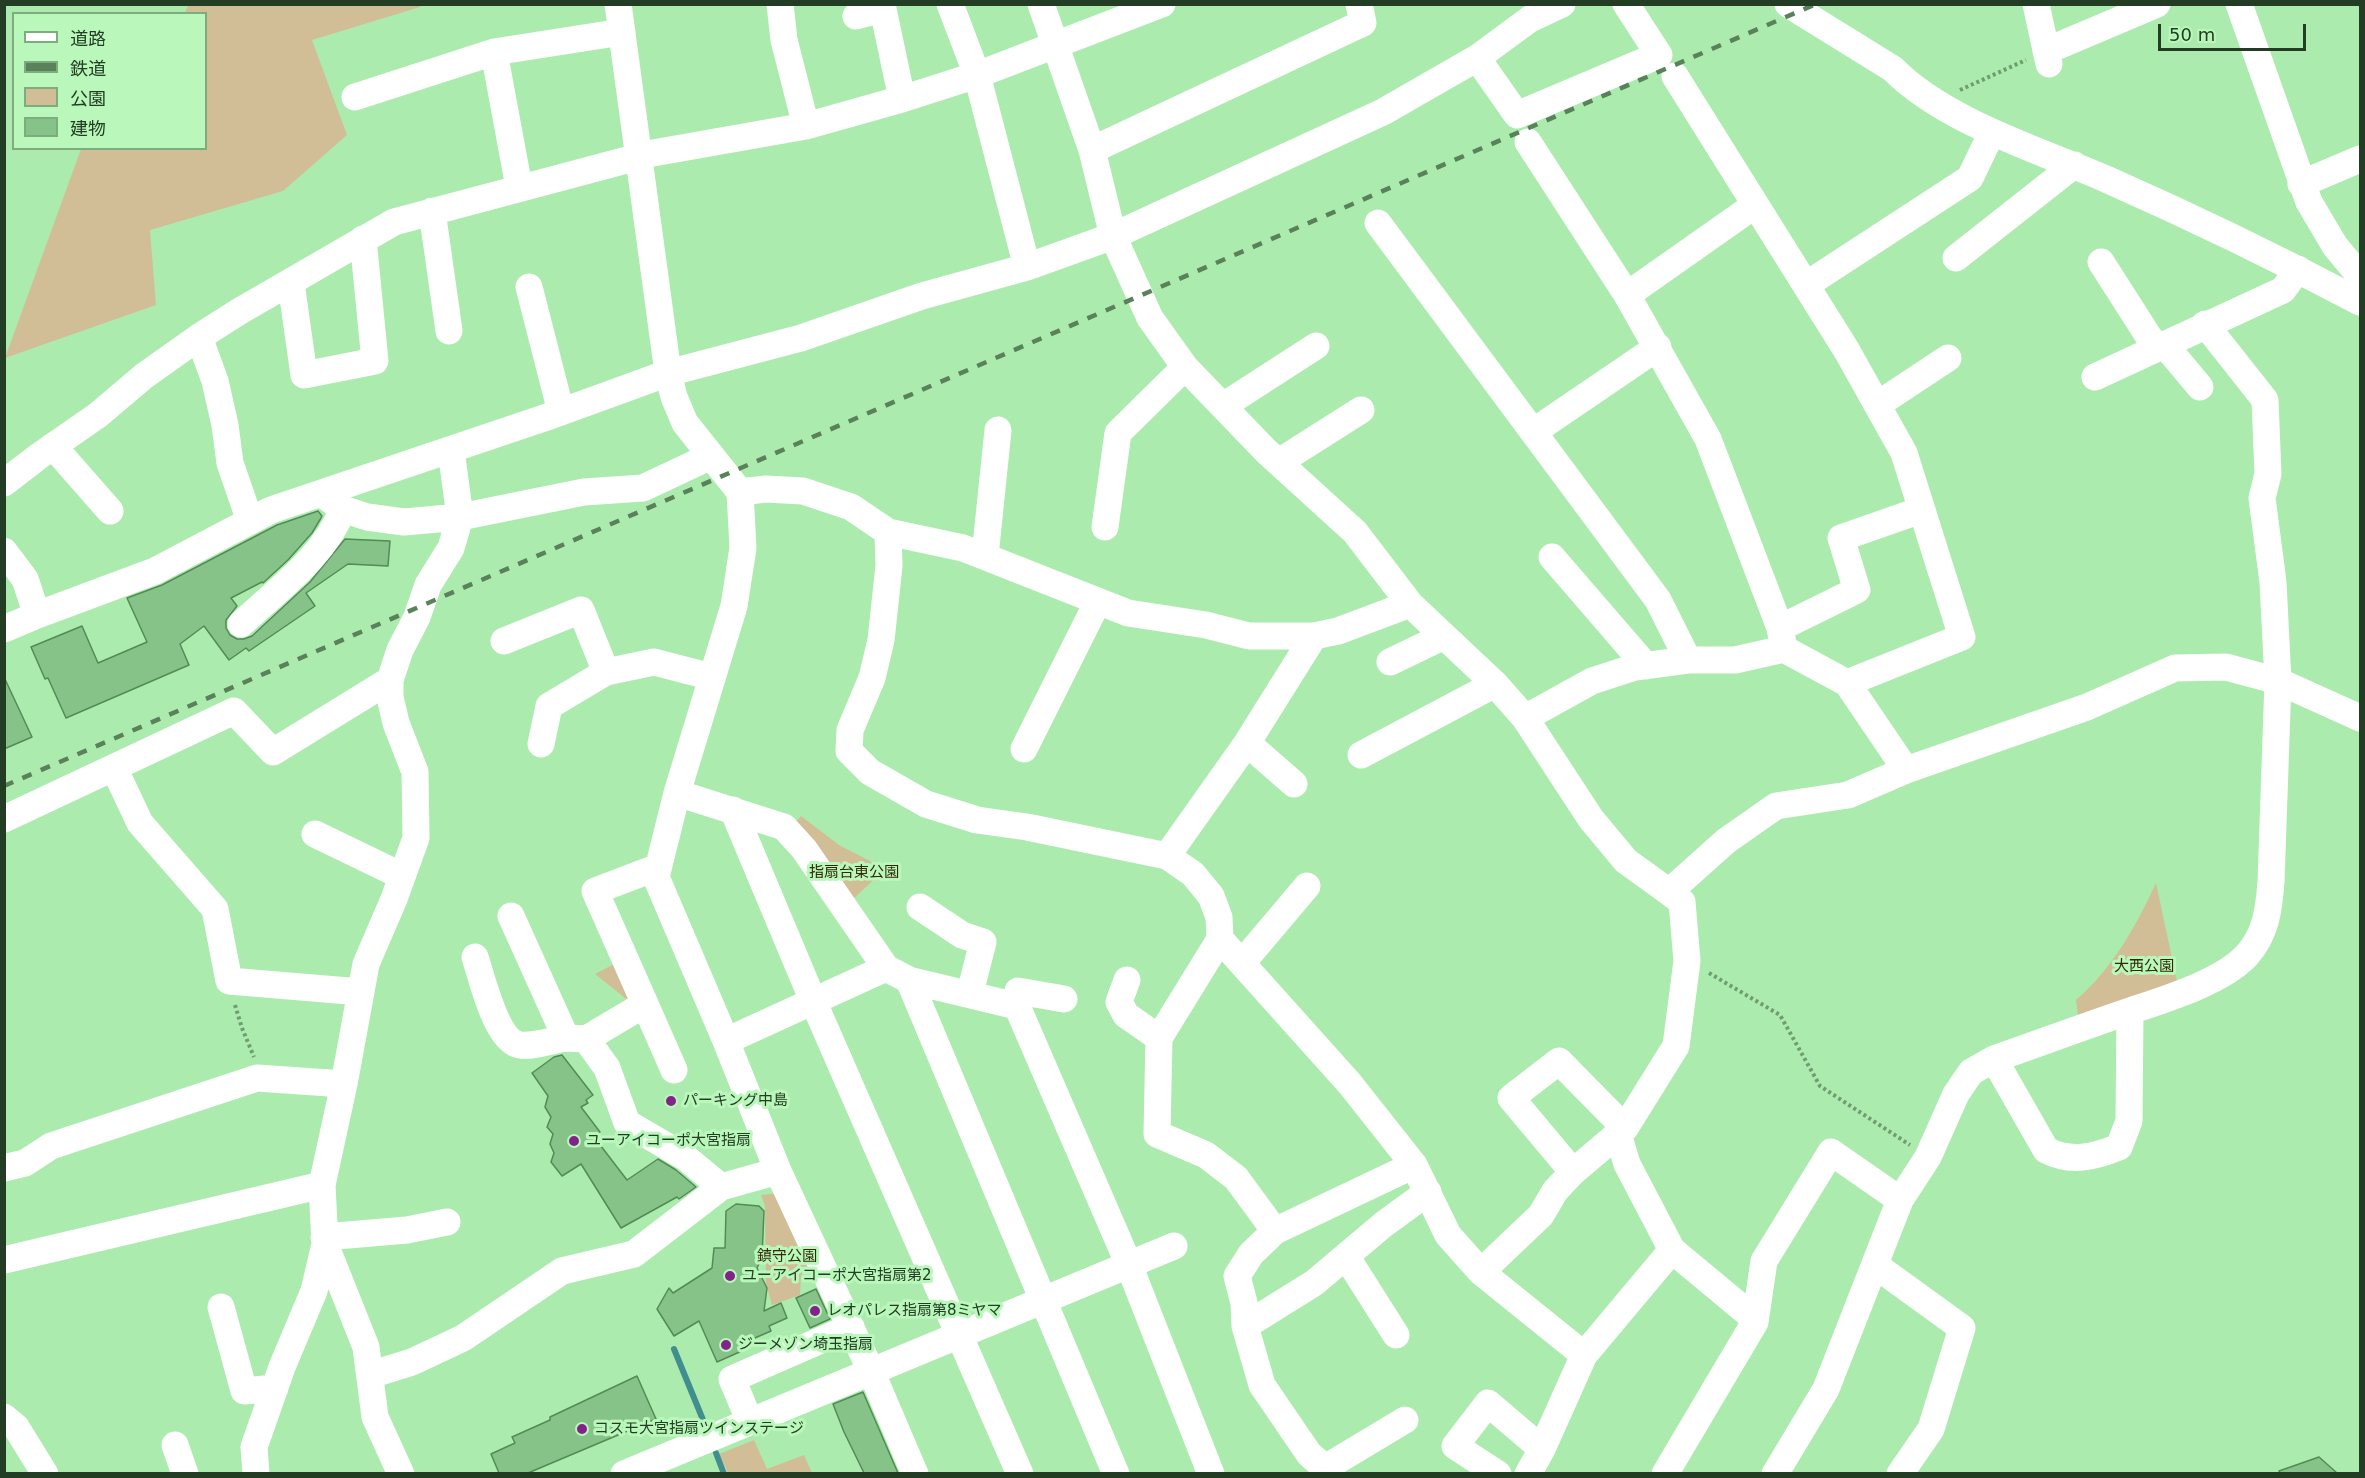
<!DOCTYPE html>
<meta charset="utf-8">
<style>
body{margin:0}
#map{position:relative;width:2365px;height:1478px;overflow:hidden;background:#acebae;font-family:"DejaVu Sans","Noto Sans JP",sans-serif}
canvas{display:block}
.frame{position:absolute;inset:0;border:6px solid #233d24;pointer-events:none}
.legend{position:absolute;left:12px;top:12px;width:195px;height:138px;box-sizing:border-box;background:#b9f8ba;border:2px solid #7dad7e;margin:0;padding:8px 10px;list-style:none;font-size:18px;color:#233d24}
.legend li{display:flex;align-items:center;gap:12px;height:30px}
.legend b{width:30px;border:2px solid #7dad7e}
.scale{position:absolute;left:2158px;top:24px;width:148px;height:27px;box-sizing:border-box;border:3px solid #233d24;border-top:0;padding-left:8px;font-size:18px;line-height:21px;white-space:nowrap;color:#233d24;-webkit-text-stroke:4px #b9f8ba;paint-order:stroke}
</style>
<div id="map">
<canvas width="2365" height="1478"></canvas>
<div class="frame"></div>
<ul class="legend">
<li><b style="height:8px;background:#fff"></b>道路</li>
<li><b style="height:8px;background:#59815a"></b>鉄道</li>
<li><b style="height:16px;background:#d1be97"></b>公園</li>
<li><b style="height:16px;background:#86c388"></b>建物</li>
</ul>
<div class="scale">50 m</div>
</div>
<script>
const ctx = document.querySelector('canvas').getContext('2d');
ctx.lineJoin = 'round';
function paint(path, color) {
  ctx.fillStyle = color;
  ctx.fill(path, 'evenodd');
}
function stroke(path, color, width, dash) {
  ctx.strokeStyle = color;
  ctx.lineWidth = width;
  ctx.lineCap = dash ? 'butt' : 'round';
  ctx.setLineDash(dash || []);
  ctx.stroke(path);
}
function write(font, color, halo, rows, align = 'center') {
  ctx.font = font + ' "DejaVu Sans","Noto Sans JP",sans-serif';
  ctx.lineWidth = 6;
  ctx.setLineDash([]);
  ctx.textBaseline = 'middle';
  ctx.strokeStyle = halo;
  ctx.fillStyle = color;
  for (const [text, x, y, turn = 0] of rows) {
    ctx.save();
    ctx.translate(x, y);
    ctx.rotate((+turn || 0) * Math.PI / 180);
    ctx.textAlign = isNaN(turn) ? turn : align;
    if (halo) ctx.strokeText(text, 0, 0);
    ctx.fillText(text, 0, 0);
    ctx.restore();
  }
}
const green = new Path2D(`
 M188,5L420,4V7L312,40L347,135L283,191L150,230L156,305L5,358L81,149L206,148V14L185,13Z
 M801,816L839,845L870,861L883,871L851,901L795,823Z
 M2156,883L2178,986L2079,1023L2076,1000C2113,968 2136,926 2156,883Z
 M618,962L635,1006L595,974Z
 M782,1193L814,1267L801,1275L800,1295L772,1305L766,1283L765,1206L761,1195Z
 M754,1440L767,1469L804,1455L812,1473H728L719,1454Z`);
const stream = new Path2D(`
 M674,1349L708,1432
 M716,1453L724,1474`);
const building = new Path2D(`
 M318,511L322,516L321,518L312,533L288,560L263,583L262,582L231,598L237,606L226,620V628L230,635L237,639H244L252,636L310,582L345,539L390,541L388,566L348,564L306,593L315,606L249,651L246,648L229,660L204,626L180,644L189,665L66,718L48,678L45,679L31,647L82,626L98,663L147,642L127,598L162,585L277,525Z
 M4,677L32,737L4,749Z
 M562,1055L593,1095L586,1100L588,1103L581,1107L600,1132L594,1137L627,1180L658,1159L676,1170L696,1187L679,1199L677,1197L621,1228L581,1164L562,1176L551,1162L554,1153L550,1144L553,1134L547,1127L551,1117L545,1107L548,1096L532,1073L554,1057Z
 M736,1204L759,1206L764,1211L762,1257L757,1268L767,1288L764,1311L781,1303L787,1318L769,1326L771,1331L741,1344L744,1350L717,1362L699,1321L674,1336L657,1309L669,1288L673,1293L712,1268L714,1248H725L726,1211Z
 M816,1289L830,1319L810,1328L796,1298Z
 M637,1376L656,1419L528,1473H499L491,1454L515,1443L512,1437L550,1420V1417Z
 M863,1392L898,1473H864L844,1432L833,1404Z
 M2319,1457L2337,1473H2280L2279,1471Z`);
const path = new Path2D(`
 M1960,90L2026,60
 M1709,973L1780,1015L1820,1086L1910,1145
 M235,1005L242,1028L254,1057`);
const minor = new Path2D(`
 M618,4L668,373L674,397L685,423L740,492L743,548L734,606L677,793L656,877L726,1041L778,1171L871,1371L915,1474
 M780,4L784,40L806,126
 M950,4L977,75L1027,267
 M1041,4L1092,150L1113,236L1150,318L1185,367L1266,451L1355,532L1410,604L1495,684L1525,718L1591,819L1626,861L1669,892
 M1788,4L1893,69C1944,121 2039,150 2106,179C2192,217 2277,258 2360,302
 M2036,4L2049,64
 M2239,4L2309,202L2335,246L2360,276
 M856,16L883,9L902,99
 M2046,51L2157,4
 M494,52L519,187
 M1477,58L1517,115L1659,55L1626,4
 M1675,76L1847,351L1904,453L1962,637L1847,683
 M355,97L494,52L622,32
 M1528,142L1627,295L1708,439L1780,628L1784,649
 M1092,150L1363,23L1359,4
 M2301,184L2360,159
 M432,211L449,331
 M1378,223L1658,600L1688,660
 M1956,258L2074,165
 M2101,262L2156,348
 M291,283L304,375L375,361L363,239
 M1806,285L1970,178L1992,132
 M529,287L561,412
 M1627,295L1755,205
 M199,337L215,381L225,425L230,463L250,521
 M2164,344L2200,387
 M2095,377L2283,290L2298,269
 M1877,405L1948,358
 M1223,406L1316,346
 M1533,432L1658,347
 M53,446L110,511
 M1279,462L1361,410
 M4,483L39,456L98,415L144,376L199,337L240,311L394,222L653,153L806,126L902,99L977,75L1162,4
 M740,492L766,489L803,491L851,507L888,532L963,548L1128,613L1206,625L1249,636H1314L1338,631L1410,604
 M321,493L343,509L367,517L404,522L460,517L584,492L643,488L711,456
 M1105,527L1118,433L1185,367
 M888,532L889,566L881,640L872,678L850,730L849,751L870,772L926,804L977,820L1027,827L1167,856L1193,874L1211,896L1219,917L1220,939L1159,1038
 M4,551L25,579L37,615
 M985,556L998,430
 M1552,557L1646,666
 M241,624C277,590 325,556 343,509
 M1780,628L1857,590L1841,538L1921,510
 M4,629L37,615L155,571L271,510L547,417L668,373L801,338L922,296L1027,267L1113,236L1383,112L1477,58L1530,19L1562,4
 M504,641L581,610L606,672
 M1390,662L1444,636
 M1525,718L1592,681L1635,667L1688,660H1735L1784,649L1847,683L1906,770
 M1247,743L1294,784
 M541,744L549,706L606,672L654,662L712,677
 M1024,749L1098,601
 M1361,755L1495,684
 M114,768L140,823L215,909L229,981L361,992
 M677,793L784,827L804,849L886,968
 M733,810L814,1003L1020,1474
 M4,819L234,711L273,752L390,680
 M315,834L402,876
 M1167,856L1247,743L1314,636
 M658,867L595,891L645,1004L586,1039L607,1068L627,1123L685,1157L721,1187L778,1171
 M920,907L962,935L983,942L970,993
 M511,916L566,1038L586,1039
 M1220,939L1350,1084L1414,1165L1448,1235L1481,1272L1584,1355
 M475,957C482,978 496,1041 520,1045C531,1047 554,1040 566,1038
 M1242,963L1307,886
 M909,980L1116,1474
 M1127,980L1119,1002L1126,1015L1159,1038L1157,1134L1206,1155L1236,1178L1275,1231
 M1064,999L1018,991L1017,1006L1129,1265L1211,1474
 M645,1004L674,1070
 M726,1041L886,968L909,980L1017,1006
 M1994,1059L2046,1150C2071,1163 2094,1157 2119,1147L2129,1121L2130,1011
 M1618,1134L1627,1164L1672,1250
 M4,1168L25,1163L51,1146L257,1078L344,1084
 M1573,1172L1511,1098L1559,1061L1625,1128
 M324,1237L407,1230L447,1222
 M325,1244L366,1347L375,1417L401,1474
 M1346,1256L1396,1335
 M4,1260L322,1185
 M1875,1265L1962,1328L1931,1429L1900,1474
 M1481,1272L1541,1215L1555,1191L1573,1172L1625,1128L1676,1046L1687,961L1682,902L1669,892L1726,841L1776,806L1848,795L1906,770L2087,707L2175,668L2226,667L2278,681L2360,718
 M221,1307L244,1391L275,1388
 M1245,1326L1314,1283L1384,1224L1428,1192
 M370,1375L412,1362L463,1338L562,1271L634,1254L721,1187
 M4,1417L16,1427L45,1474
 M750,1422L732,1379L851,1327
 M175,1445L185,1474
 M1325,1468L1405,1420
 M256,1474L254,1447L282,1367L314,1291L325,1244L322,1185L344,1084L366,964L394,899L416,838L415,772L396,723L390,697V680L400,650L417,617L428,585L451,548L460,517L451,450
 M624,1474L1174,1246
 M1325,1474V1468L1309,1454L1262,1385L1245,1326L1244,1303L1237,1276L1251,1254L1275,1231L1414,1165
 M1498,1474L1455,1446L1488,1403L1542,1449
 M1528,1474L1542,1449L1584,1355L1672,1250L1755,1319
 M1665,1474L1755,1322L1764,1261L1831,1152L1900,1200
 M1775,1474L1826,1389L1900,1200L1928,1157L1956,1094L1971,1072L1994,1059C2037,1044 2080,1028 2124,1013C2159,1001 2222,983 2247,955C2266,934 2269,909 2271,882L2278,681L2273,582L2262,498L2268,474L2265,400L2205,324`);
const rail = new Path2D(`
 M4,786L1816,4`);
const markers = [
 [671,1101,6,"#84228b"],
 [574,1141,6,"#84228b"],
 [730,1276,6,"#84228b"],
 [815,1311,6,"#84228b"],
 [726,1345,6,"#84228b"],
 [582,1429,6,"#84228b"]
];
const parkNames = [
 ["指扇台東公園",854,873],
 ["大西公園",2144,967],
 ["鎮守公園",787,1257]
];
const poiNames = [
 ["パーキング中島",683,1101],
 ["ユーアイコーポ大宮指扇",586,1141],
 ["ユーアイコーポ大宮指扇第2",742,1276],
 ["レオパレス指扇第8ミヤマ",827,1311],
 ["ジーメゾン埼玉指扇",738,1345],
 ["コスモ大宮指扇ツインステージ",594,1429]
];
paint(green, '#d1be97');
stroke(stream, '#408e8e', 6);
paint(building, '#86c388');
stroke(building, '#518c54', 1.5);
stroke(path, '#6f9d70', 4, [3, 3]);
stroke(minor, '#fff', 27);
stroke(rail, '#59815a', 4.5, [10, 10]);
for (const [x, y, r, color] of markers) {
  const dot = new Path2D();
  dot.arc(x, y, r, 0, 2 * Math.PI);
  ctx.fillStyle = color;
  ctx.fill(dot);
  stroke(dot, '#b9f8ba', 2);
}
write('15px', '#352809', '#b9f8ba', parkNames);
write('15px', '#233d24', '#b9f8ba', poiNames, 'left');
</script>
